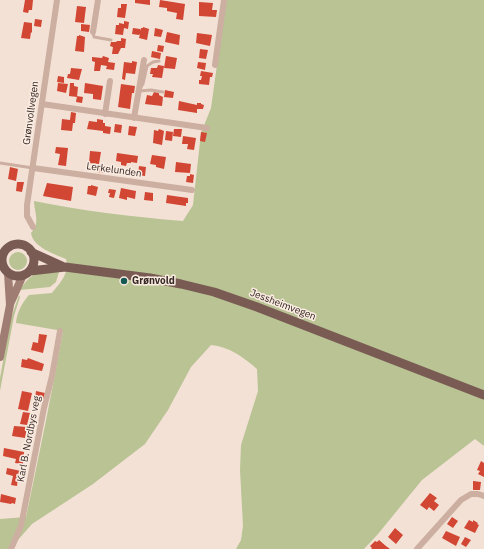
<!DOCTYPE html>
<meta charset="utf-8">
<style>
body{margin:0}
canvas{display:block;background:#f3e1d5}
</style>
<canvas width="484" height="549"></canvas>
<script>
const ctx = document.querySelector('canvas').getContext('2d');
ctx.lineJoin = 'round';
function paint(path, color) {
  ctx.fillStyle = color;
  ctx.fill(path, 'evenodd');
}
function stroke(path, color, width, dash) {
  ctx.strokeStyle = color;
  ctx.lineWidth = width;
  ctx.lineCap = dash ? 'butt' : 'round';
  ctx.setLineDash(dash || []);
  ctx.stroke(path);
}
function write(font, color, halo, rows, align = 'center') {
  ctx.font = font + ' "IBM Plex Sans",sans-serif';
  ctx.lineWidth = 3;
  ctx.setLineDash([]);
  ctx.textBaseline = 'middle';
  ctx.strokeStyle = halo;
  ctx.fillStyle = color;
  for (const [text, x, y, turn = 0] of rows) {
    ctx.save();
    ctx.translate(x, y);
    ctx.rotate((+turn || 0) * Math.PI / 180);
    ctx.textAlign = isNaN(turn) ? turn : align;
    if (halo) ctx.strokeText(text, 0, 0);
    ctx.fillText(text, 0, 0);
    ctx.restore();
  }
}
const green = new Path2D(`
 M226,0H484V446L475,439L422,480L378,534L364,549H236L241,540L243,526L240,470L241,445L258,391L257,369C243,357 230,347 211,345L191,367L168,410L145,444L93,484L32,524L10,549H0V519L26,517C39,455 52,393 63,331L16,323C17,312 22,303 29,295L52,293C60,283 70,273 66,259C54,254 33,247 31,233C41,223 34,212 34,201C83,211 133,217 183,221L193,205L201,133L211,108Z
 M9 261a9 9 0 1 1 18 0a9 9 0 1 1-18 0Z
 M59,272L56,282L50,287L20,290C33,270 37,273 59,272Z
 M19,295L20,297L14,316L0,391V378L11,318Z`);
const building = new Path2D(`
 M25,0H33L32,10H29L28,13L23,12Z
 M135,0H150V5L135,3Z
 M160,0L185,4L183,20L176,19L177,13L167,11V8L159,7Z
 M199,2L213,3L212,10H217L216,17L199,16Z
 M121,4H127L125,18L117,17L118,8H121Z
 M77,6L86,7L84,23L75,22Z
 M35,19L42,20L41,27L34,26Z
 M124,21L129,22L128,29L124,28L123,35L115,34L116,25H119V23L124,24Z
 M24,22L32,23V33L31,32L30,39L21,38Z
 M81,24L90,25L89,32L81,31Z
 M143,27L149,29L147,40L139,38L140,34L139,35L132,34L133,28L140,29V31L141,28H143Z
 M155,28L163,30L161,37L154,36Z
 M167,32L180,35L179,45L165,42Z
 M197,33L212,35L210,46L196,43Z
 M79,35L85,37L84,52L75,51L77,36H79Z
 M121,38L126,39L125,48H121L118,54H112L113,47L110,46L111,42H116L117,41H121Z
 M158,45L164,46L163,52L157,51Z
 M200,49L208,50L206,59L199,58Z
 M152,51L161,53L160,59L151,57Z
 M103,56L109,58L108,62L115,63L114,70L106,69L107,66L101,65L100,71H94L95,62L92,61V57L102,58Z
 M166,56L177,58L175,69L164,68Z
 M132,61L137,62L135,74L126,73L125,80L122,79L124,62L132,63Z
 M198,62L206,63L205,70L197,68Z
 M158,65L164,66L162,78L152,77L153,74H150L151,68H157Z
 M71,68L82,69L79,80L67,78L68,74H70Z
 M201,71L213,73L212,77H210L209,85L199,84V80H201L202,76H200Z
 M58,76L64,77V83L57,82Z
 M58,83L68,84L66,93L57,91Z
 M70,83H74V86L78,87L77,97L69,96Z
 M85,83L103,86L101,100L93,99V94L84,93Z
 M121,84L135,86L134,93H132L130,109L118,107Z
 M165,90L174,92L173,98L164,97Z
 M154,92L159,93V95L163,97L162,106L145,104L147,95L152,96Z
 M77,96L83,97L82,103L76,102Z
 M179,101L197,105V103H201V104L204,105L203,109H197V113L178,110Z
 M71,112L76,113L75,123H73L72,131L61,130L62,119L70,120Z
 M97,119L103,120V123H105V126L111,127L110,134L103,133V131L87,129L89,121L97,122Z
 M115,124L122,125L121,133L114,132Z
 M129,126L137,127L135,136L128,135Z
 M159,129L164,131L162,145L153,143L154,130L158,131Z
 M174,129H182L181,137L173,136Z
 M166,131L173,132L172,141L165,140Z
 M201,132L207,133L205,142L200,141Z
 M183,136L196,138L194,150L187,149L188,144H182Z
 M56,147L68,148L66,166L58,165L60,154L55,153Z
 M90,151L101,152L99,164L89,163Z
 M117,153L138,156L137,163L131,162V163H127L126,166L121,165V162L116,161Z
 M152,155L166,157L164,169L156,167V165L150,164Z
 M176,162L191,164L190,173L175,172Z
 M98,165L107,167L106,173L97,172Z
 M139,166L146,167L145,176L138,175Z
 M10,167L18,169L16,181L8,179Z
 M190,174L194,175L193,183L186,182L187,176H190Z
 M17,182H24L22,192L16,191Z
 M47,183L73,187L71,201L43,196Z
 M91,185L98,187L96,196L87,194L88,186H91Z
 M121,188L136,191L135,199L127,197V200L119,198Z
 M109,189L116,190L114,198L109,197L110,193H108Z
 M145,192L153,193V201L144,200Z
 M167,195L188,198V203H186V206L166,203Z
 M39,334L47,335L43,353L31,350L33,342L38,343Z
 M28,358L44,364L42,371L21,367L22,359L27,360Z
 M22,391L32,393L28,411L18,409Z
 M36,391L45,393L44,400L35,398Z
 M23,412L30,413L27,425L20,424Z
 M14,426L27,427L25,438L12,436Z
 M4,448L24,452L23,464L15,463L16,459L3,456Z
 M481,461L484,463V477L478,474L480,471L477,470Z
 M7,468L21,471V476L18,477L17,486L11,485L13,476L6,474Z
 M473,481L481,482L480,490H473Z
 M430,493L437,498L434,501L439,505L434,511L429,507L427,510L420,505Z
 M1,494L16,498L15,504L12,503L11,504L0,502Z
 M452,517L458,521L453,528L447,524Z
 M469,520L473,522V520L478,523L477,524L479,525L475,533L464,528Z
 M395,528L403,535L396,544L388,537Z
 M446,531L460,537L456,546L442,538Z
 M465,537L471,540L466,547L461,544Z
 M379,540L386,546L390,549H371L372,548L370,546L375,541L377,542Z`);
const lane = new Path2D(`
 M93,32L94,37L111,40
 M141,87L143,84L147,66L153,62L159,61
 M139,91L151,90L163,92
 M0,163L33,168`);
const street = new Path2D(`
 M93,32L98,0
 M215,65L224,0
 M42,104L207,128
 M105,114L110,81
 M134,118L144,60
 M33,168L192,190
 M33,227L27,216V205L57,0
 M11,549L21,526L44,408L52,376L60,331
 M417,549L461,500L471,494H478L484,496`);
const secondary = new Path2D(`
 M10,304L23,275
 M0,357L10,305L8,273`);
const primary = new Path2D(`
 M2 260a16 16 0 1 1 32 0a16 16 0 1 1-32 0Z
 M31,252L62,266
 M30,271L65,267L150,278L181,284L214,292L257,307L484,395`);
const markers = [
 [124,281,4,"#165a56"]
];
const streetNames = [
 ["Grønvollvegen",31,113,-82],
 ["Lerkelunden",114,170,8],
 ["Jessheimvegen",283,305,21],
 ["Karl B. Nordbys veg",29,439,-79]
];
const poiNames = [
 ["Grønvold",132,281]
];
paint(green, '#b9c394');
paint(building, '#d24634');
stroke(lane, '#ccafa1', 3);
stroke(street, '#ccafa1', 6);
stroke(secondary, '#a07d72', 8);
stroke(primary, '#795b54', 9);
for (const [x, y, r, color] of markers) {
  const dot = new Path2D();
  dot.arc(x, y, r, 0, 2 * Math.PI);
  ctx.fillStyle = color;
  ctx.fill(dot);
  stroke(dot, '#fbece2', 1.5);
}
write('10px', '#352724', '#fbece2', streetNames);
write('bold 10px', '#352724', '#fbece2', poiNames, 'left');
</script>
